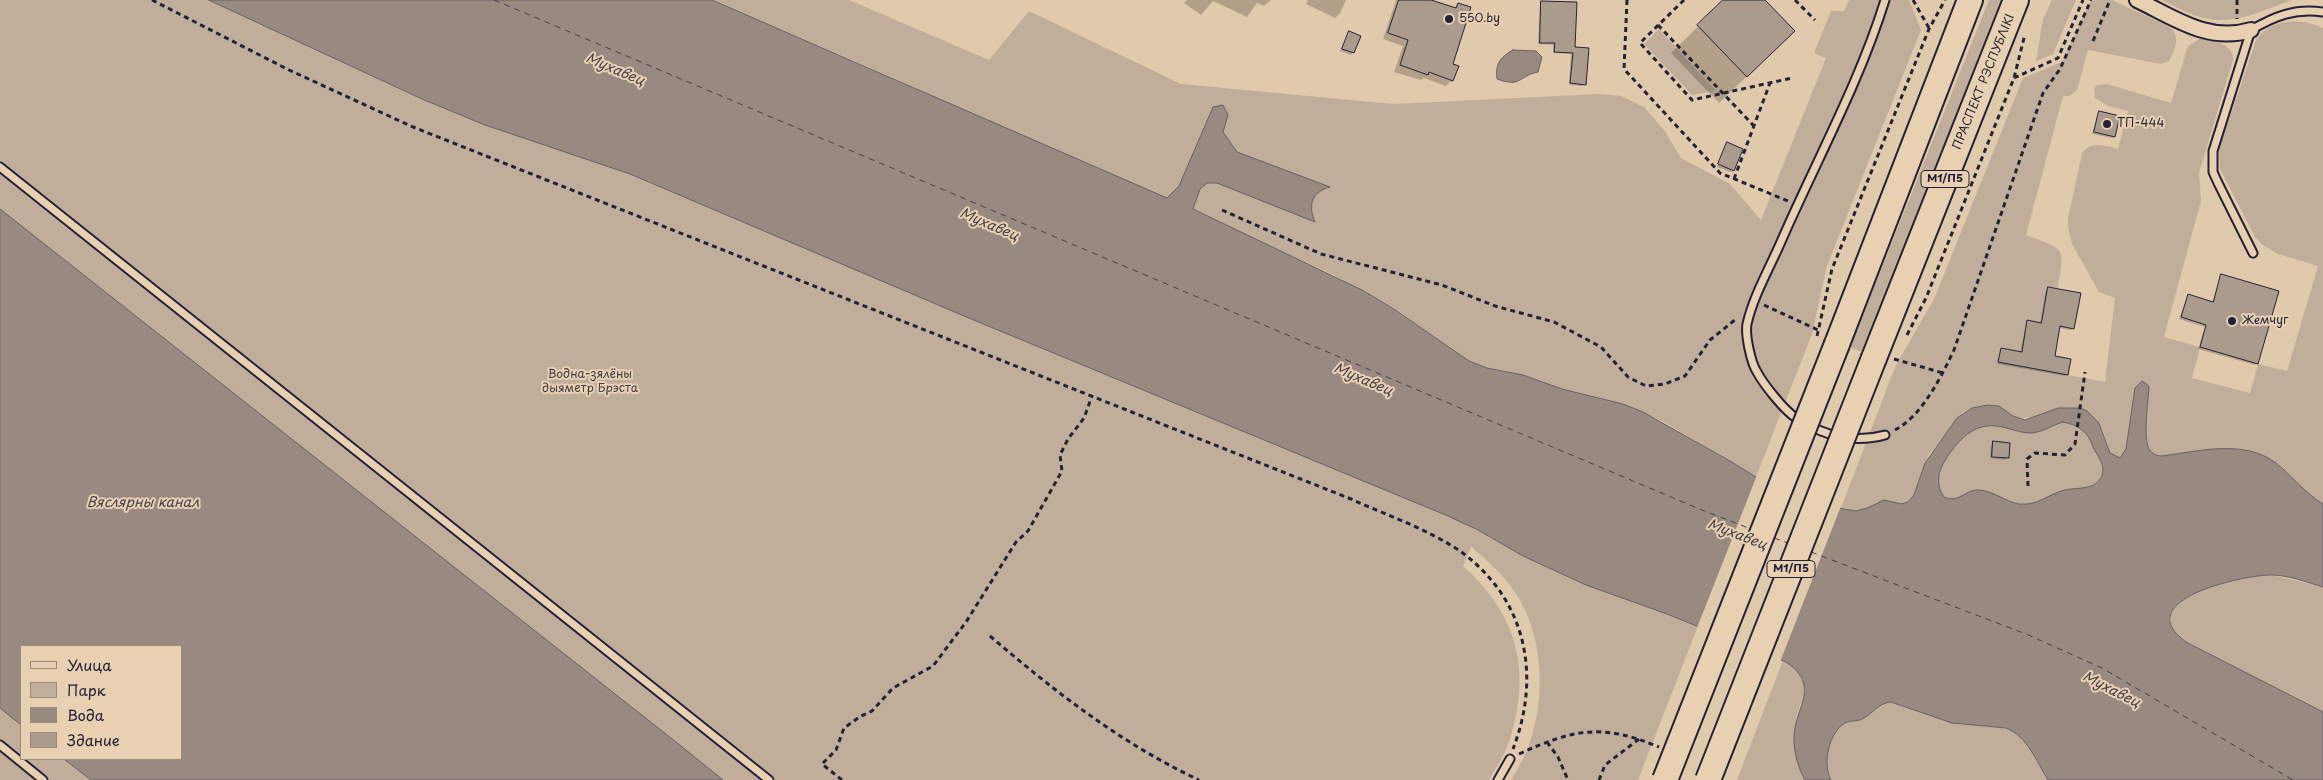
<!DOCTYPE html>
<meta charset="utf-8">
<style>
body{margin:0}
#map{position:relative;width:2323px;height:780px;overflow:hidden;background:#e1c9ac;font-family:"Playpen Sans",sans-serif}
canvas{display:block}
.legend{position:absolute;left:20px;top:645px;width:162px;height:115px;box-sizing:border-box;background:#e9d0b1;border:1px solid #998a82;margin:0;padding:6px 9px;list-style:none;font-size:15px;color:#22223b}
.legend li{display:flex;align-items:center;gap:10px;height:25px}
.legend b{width:25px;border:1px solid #998a82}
</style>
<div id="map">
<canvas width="2323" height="780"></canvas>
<ul class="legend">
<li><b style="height:6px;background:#e9d0b1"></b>Улица</li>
<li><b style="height:14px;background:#c1ae9a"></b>Парк</li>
<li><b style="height:14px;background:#988981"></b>Вода</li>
<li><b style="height:14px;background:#ab9b8c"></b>Здание</li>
</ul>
</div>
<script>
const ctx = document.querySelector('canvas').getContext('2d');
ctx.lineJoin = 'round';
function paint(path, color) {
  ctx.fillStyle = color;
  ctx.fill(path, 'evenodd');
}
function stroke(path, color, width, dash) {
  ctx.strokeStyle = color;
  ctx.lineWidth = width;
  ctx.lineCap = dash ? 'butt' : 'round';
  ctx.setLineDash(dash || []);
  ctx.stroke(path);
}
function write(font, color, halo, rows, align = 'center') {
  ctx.font = font + ' "Playpen Sans",sans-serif';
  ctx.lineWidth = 4;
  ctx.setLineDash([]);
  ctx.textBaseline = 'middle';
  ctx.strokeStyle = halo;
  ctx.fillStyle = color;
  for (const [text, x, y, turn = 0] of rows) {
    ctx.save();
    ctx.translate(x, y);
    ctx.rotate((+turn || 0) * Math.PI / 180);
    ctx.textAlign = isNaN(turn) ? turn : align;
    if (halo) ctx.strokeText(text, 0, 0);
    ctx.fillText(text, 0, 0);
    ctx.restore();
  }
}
const green = new Path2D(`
 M0,0H209L422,99L485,125L630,174L964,316L1448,516C1486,533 1520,555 1558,572C1603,593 1652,607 1698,626L1638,780H1511C1518,768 1526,755 1530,742C1546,697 1543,634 1516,594C1504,575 1488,561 1471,547L1463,566C1518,615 1532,672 1509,742C1504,755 1496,768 1489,780H0ZM21,646H181V759H21Z
 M712,0H849L989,60L1029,11L1181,84L1393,104L1600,94L1621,96L1644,107L1664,130L1681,158L1730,184L1761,220L1826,58L1814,53L1831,11H1844L1849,0H1909L1921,30L1827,266L1812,334L1756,477L1664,422L1623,404L1562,389L1506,371L1487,368L1469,361L1394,308L1330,273L864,65Z
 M1989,0H2001L1861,352L1850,347Z
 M2052,0H2076L2053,54L2036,61L2043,19Z
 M2095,0H2112L2170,27C2181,36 2175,50 2169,61L2161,64L2088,50L2077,90L2070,96H2063L2026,235C2065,250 2065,245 2058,288L2048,287L2041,323L2027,321L2022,352L1999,362L2105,382L2115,298L2099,292L2072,244L2068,227V218L2082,154C2090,140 2105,146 2118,149L2128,111L2108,106L2095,98L2094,89L2097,85L2107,84L2171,103L2188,46L2201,38C2214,42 2234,43 2233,60L2199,173L2201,201L2164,337L2200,347L2192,378L2250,393L2258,364L2287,371L2318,266L2278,254L2263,245L2255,237L2220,169L2219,153L2220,146L2256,40C2271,18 2301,18 2323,28V504C2305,493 2292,476 2276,463C2244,439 2199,451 2162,456C2157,456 2152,454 2149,449C2143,438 2148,402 2149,388H2135L2126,449L2120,458L2110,453L2103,430L2080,408C2050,403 2027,433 2003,408H1972L1962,413L1928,456L1914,495L1908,502L1902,504L1890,501L1877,502L1867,508L1856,511L1841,508L1895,367L1934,299L2023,78L2062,62L2090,2Z
 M2162,0H2292C2266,9 2234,26 2205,18C2190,15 2176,7 2162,0Z
 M1659,29L1716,91L1692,95L1644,44Z
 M2063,422C2080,425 2087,432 2093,447C2097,456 2106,465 2102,475C2095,492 2073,488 2058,493C2044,497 2035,506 2019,504C2004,501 1993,491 1979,490C1965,489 1959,504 1944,497C1937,487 1937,475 1943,464C1954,445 1971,423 1996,426C2008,427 2019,433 2031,433C2042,433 2052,425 2063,422Z
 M2272,575L2323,587V712L2186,642C2147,614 2191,592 2218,583C2236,578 2254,576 2272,575Z
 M1783,660C1818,677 1800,696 1796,723C1793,741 1796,764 1805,780H1737Z
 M1891,702L1952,723L2006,728C2027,736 2037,762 2048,780H1831C1822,764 1829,732 1845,723C1852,720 1858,722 1864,718C1874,712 1879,703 1891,702Z`);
const water = new Path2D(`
 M209,0H712L1167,198L1179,186L1213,107L1223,105L1228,115L1223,132L1237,152L1330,187C1311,192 1308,206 1315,222L1217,183H1207L1200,189L1193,209L1362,290L1394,309L1469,361L1487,368L1523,375L1562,389L1623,404L1643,412L1730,461L1793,500L1856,511L1867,508L1884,500L1902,504L1908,502L1914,495L1925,463L1957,418L1972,408L1988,405L1999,406L2013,416L2025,420L2058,408H2080L2087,411L2099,423L2110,453L2120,458L2126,449L2135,388L2142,381L2148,385L2149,388C2148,402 2143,438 2149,449C2152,454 2157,456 2162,456C2199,451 2244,439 2276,463C2292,476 2305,493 2323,504V587C2306,582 2288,575 2271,575C2243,575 2128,600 2186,642L2323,712V780H2048C2037,762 2027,736 2006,728L1952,723L1891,702C1879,703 1874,712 1864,718C1858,722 1852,720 1845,723C1829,732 1822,764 1831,780H1805C1798,768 1794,752 1794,739C1794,707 1822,686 1786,662L1667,614L1586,585L1523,556L1478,530L1448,516L964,316L630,174L485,125L422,99ZM2063,422C2079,425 2088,432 2093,447C2097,456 2106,465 2102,475C2096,491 2078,487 2065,490C2048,494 2038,506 2019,504C2004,501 1994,491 1979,490C1965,489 1959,504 1944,497C1937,487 1937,475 1943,464C1954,445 1971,423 1996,426C2008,427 2019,433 2030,433C2042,433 2052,425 2063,422Z
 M1513,50L1536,51L1542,57L1538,72C1518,76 1522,88 1497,79C1495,64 1500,57 1513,50Z
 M0,209L676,742L723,780H91L64,759H181V646H21V725L0,708Z`);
const pier = new Path2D(`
 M1757,475L1794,497L1841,506L1780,662L1697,628Z`);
const shadow = new Path2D(`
 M1187,0H1271L1264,6L1257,3L1247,17L1213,1L1201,15L1184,3Z
 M1308,0H1346L1340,13L1335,18L1306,4Z
 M1396,0H1427L1453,9L1458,4L1451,64L1452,80L1446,86L1424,78L1421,80L1394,72L1403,46L1383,39Z
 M1725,0H1763L1766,58L1719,103L1671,53Z
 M1542,2L1574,48L1584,84L1582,86L1569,85L1571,54L1553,53V45L1538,44L1540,4Z
 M1349,32L1359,36L1351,55L1340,51Z
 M2099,112L2114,136L2112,138L2092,134Z
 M1727,144L1733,170L1731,172L1717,167Z
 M2221,276L2257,363L2255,365L2198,349L2205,327L2179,319L2188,296L2212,303Z
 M2048,288L2073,328L2071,330L2059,328L2053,357L2067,374L2065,376L1997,364L2001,350L2020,353L2026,324L2028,322L2040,324L2046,290Z
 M1993,443L2008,457L2005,460L1990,458L1991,445Z`);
const ferry = new Path2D(`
 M494,0L1697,508L1751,529
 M1774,538L1788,543
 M1811,552L2026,634L2102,668L2293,780`);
const building = new Path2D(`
 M1399,0H1431L1456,8L1458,3L1471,7L1453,64L1459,66L1453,81L1429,72L1428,75L1400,65L1408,40L1388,33Z
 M1723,0H1765L1795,31L1747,77L1697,25Z
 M1541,1L1577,2L1575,47L1589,48L1586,85L1570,83L1573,53L1554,52L1555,43H1540Z
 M1349,31L1361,36L1354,53L1342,49Z
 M2099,111L2120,116L2115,137L2094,132Z
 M1727,142L1743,149L1734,171L1718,164Z
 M2221,274L2279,291L2258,364L2200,347L2206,325L2181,317L2188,294L2213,302Z
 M2048,287L2081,293L2074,329L2060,326L2055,356L2071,359L2068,375L1998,362L2001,348L2022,352L2027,320L2041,323Z
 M1993,441L2010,443L2009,458L1992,457Z`);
const path = new Path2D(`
 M152,0L289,70L413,127L1351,499C1388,516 1431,530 1464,554C1527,602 1541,677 1513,749
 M1627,0L1624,69L1720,173L1788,201
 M1684,0L1640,43L1692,100L1792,78
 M1795,0L1815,20
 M1913,0L1929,28
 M2237,0V19
 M1658,25L1754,126
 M2093,41L2110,0
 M2014,78L2058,58L2083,0
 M1734,179L1770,83
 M1222,210L1321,254L1442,285L1495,306L1554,322L1601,347L1628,377L1646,386L1665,384L1685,376L1710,340L1736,319
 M1764,305L1818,330
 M1907,335L1926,298L2014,78L2025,34
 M1817,336L1832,269L1929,29L1945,0
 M1894,359L1943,373
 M1895,430C1922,416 1941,377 1954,350L2043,93L2060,69L2091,0
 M2028,486L2027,459L2035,453L2065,455L2075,444L2085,372
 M990,636C1054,691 1122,744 1199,780
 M1547,742L1558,757L1568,780
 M1519,754C1574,729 1602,723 1659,747
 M842,780L822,764L836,750L844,728L861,716L872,711L893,688L933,666L966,622L1016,542L1028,531L1062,471L1060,455L1068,439L1084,418L1092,396
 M1599,780L1605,765L1639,739`);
const service = new Path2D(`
 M1885,0C1859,84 1815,163 1780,244C1769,269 1753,297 1747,324C1745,335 1751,363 1757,372C1764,385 1784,410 1796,418C1824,436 1853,444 1885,435
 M0,167L769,780
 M2253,253L2218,183L2213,172V151L2251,30C2275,16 2295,8 2323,12
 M0,745L43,780
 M1498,780L1510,759`);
const minor = new Path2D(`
 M2137,0C2175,18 2208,43 2251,30`);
const trunk = new Path2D(`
 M1837,344L1970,0
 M1874,358L2016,0`);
const trunkBridge = new Path2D(`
 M1665,780L1837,344
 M1708,780L1874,358`);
const markers = [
 [1449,19,5,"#22223b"],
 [2107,124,5,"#22223b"],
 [2232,321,5,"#22223b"]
];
const shields = [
 [1945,179,48],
 [1791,569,48]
];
const shieldNames = [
 ["М1/П5",1945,179],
 ["М1/П5",1791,569]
];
const poiNames = [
 ["550.by",1459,19],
 ["ТП-444",2117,124],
 ["Жемчуг",2242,321]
];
const streetNames = [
 ["ПРАСПЕКТ РЭСПУБЛІКІ",1984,82,-68]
];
const parkNames = [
 ["Водна-зялёны",590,375],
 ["дыяметр Брэста",590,389]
];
const waterNames = [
 ["Мухавец",615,70,23],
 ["Мухавец",989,225,23],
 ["Мухавец",1363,380,23],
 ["Вяслярны канал",143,503],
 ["Мухавец",1737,535,21],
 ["Мухавец",2111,690,27]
];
paint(green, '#c1ae9a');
paint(water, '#988981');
stroke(water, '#696065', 1);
paint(pier, '#e1c9ac');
paint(shadow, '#0003');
stroke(ferry, '#454150', 1, [6, 5]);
paint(building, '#ab9b8c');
stroke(building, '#22223b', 1);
stroke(service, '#22223b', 11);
stroke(minor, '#22223b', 18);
stroke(trunk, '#22223b', 28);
stroke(path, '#22223b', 3, [5, 4]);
stroke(service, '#e9d0b1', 7);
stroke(minor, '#e9d0b1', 14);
stroke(trunk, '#e9d0b1', 24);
stroke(trunkBridge, '#22223b', 28, []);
stroke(trunkBridge, '#e9d0b1', 24);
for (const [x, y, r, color] of markers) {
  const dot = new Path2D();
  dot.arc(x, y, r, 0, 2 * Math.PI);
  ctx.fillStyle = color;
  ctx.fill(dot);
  stroke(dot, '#e9d0b1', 2);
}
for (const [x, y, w] of shields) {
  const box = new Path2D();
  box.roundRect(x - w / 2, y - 8.5, w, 17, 4);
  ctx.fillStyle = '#e9d0b1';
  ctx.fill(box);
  stroke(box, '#22223b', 1);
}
write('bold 11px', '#22223b', null, shieldNames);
write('12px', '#22223b', '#e9d0b1', poiNames, 'left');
write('12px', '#22223b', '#e9d0b1', streetNames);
write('12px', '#423e4e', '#e9d0b1', parkNames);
write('italic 14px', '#454150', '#e9d0b1', waterNames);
</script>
